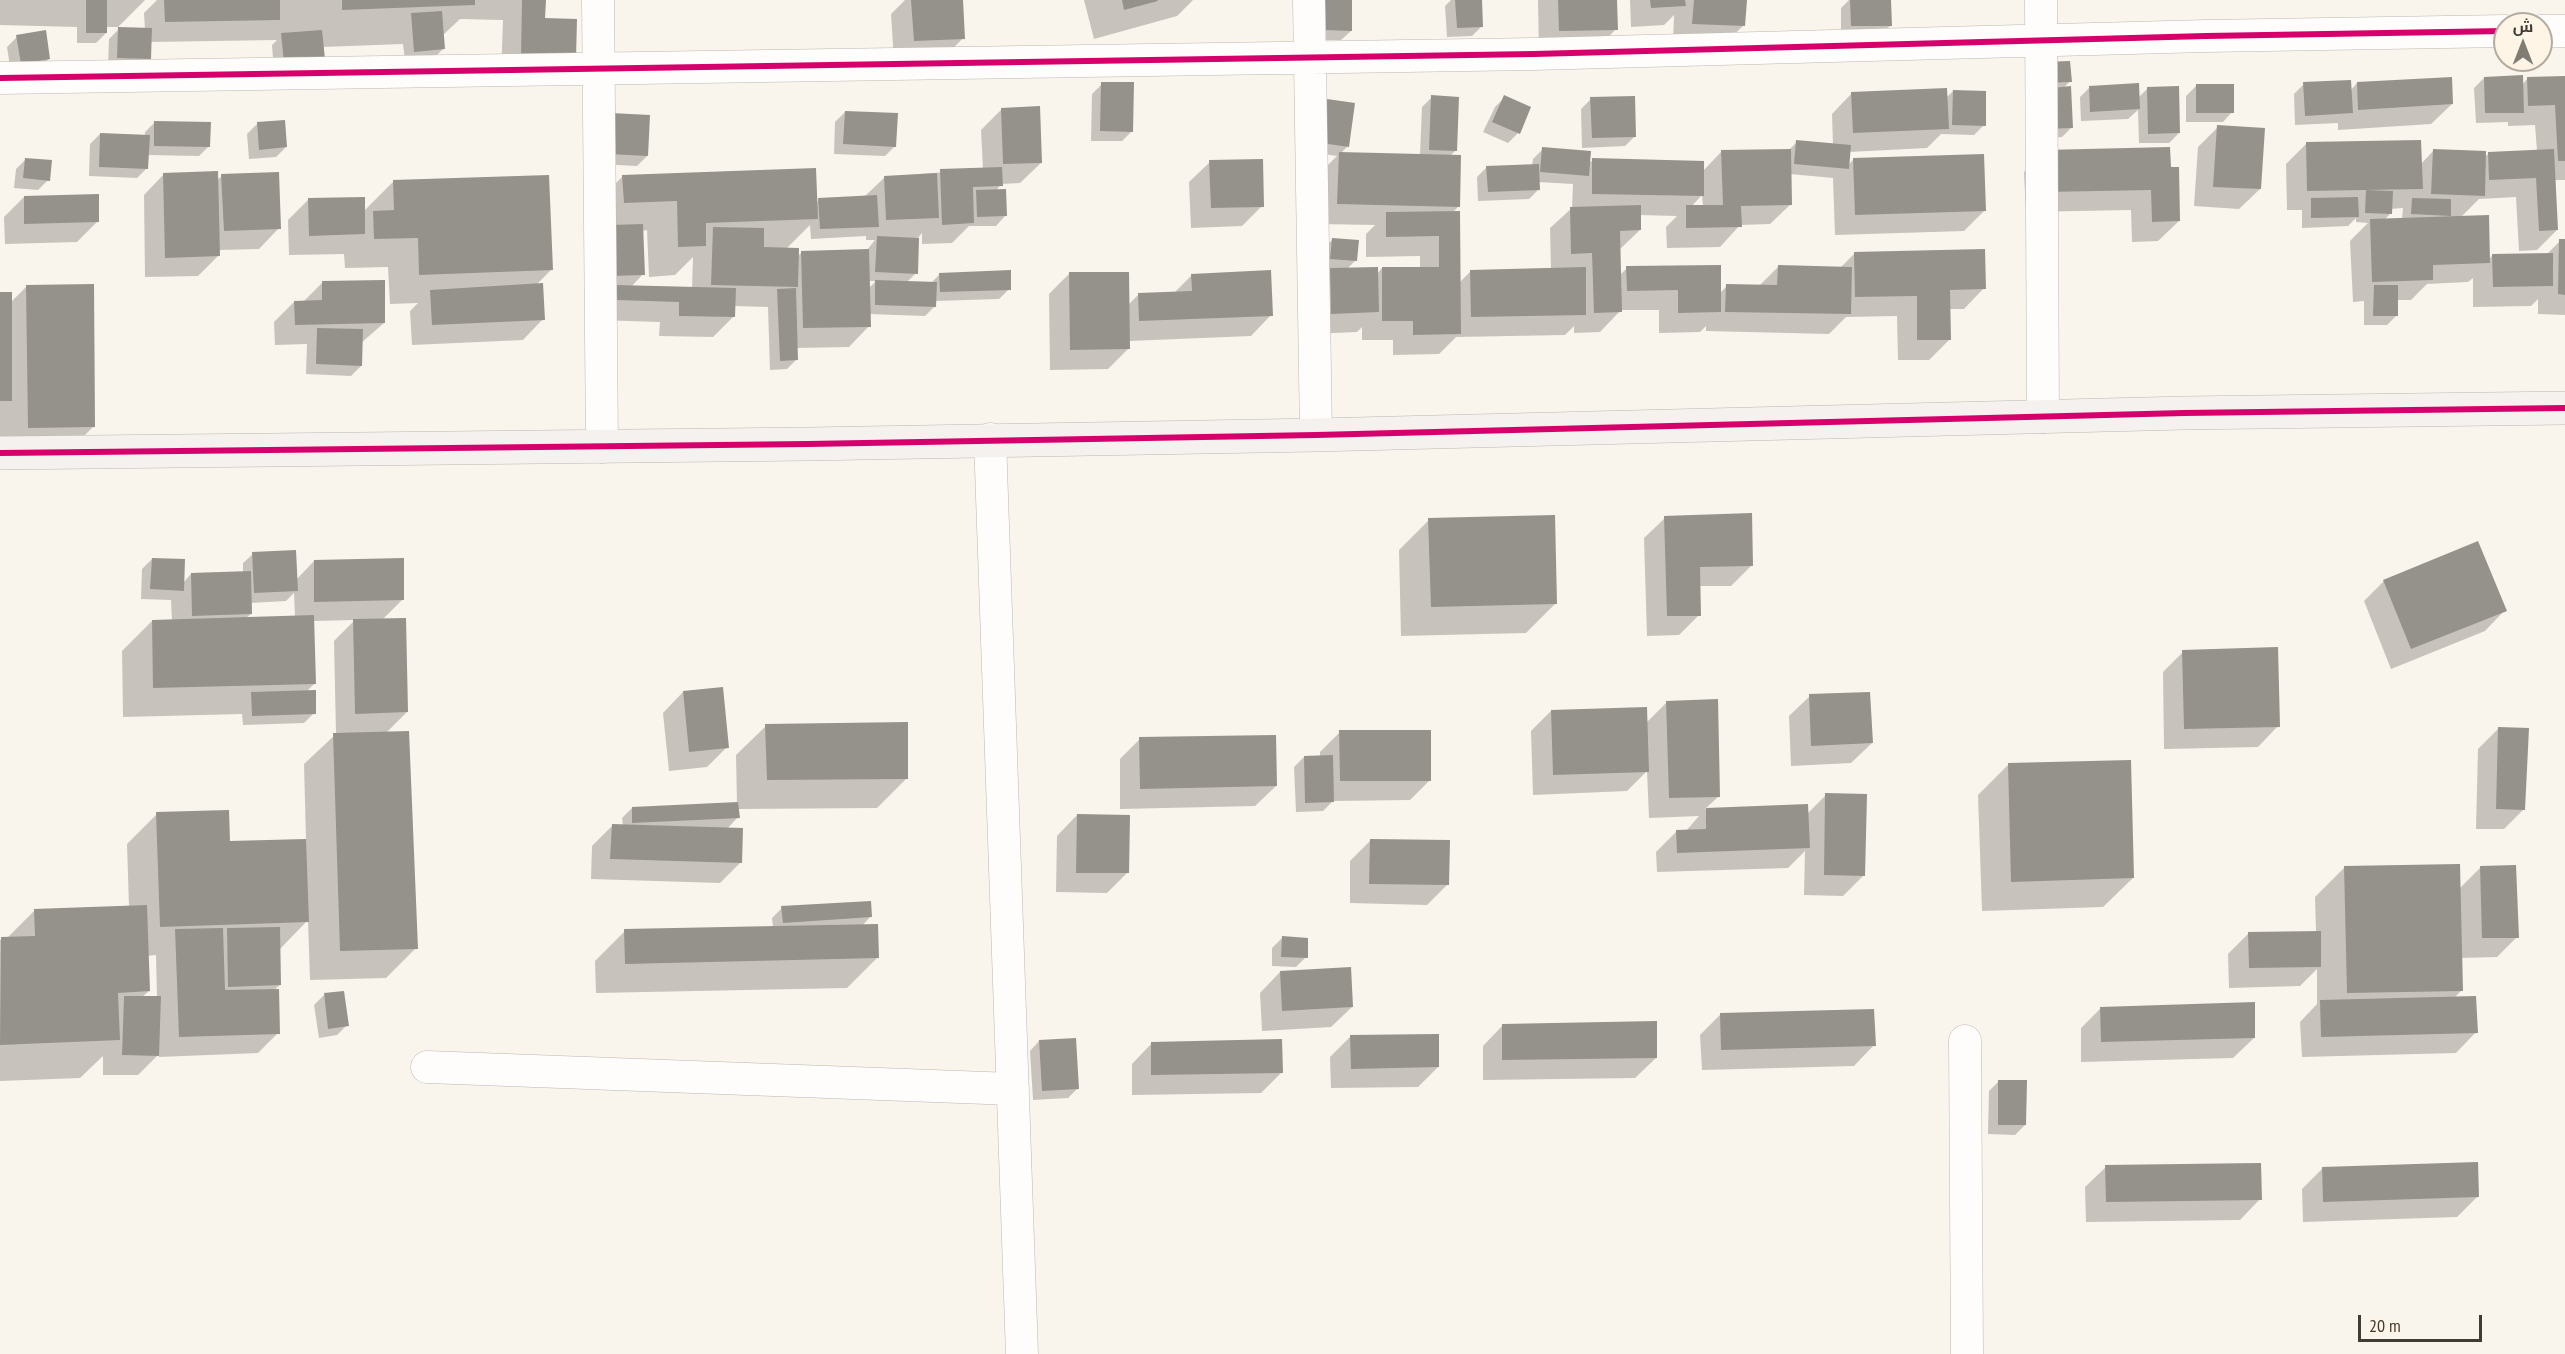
<!DOCTYPE html>
<meta charset="utf-8">
<style>
body{margin:0}
#map{position:relative;width:2565px;height:1354px;overflow:hidden;background:#f9f4ec;font-family:"PT Sans Narrow",Cairo,sans-serif}
canvas{display:block}
.north{position:absolute;left:2493px;top:12px;width:60px;height:60px;box-sizing:border-box;background:#fff5e6;border:2px solid #b3ab9f;border-radius:50%;rotate:0deg;font-size:16px;font-weight:700;line-height:24px;text-align:center;color:#403b34}
.north::after{content:'';display:block;margin:auto;width:21px;height:27px;background:#817c74;clip-path:polygon(50% 0,100% 100%,50% 72%,0 100%)}
.scale{position:absolute;left:2358px;top:1315px;width:124px;height:27px;box-sizing:border-box;border:3px solid #403b34;border-top:0;padding-left:8px;font-size:18px;line-height:21px;white-space:nowrap;color:#403b34;-webkit-text-stroke:4px #fff5e6;paint-order:stroke}
</style>
<div id="map">
<canvas width="2565" height="1354"></canvas>
<div class="north">ش</div>
<div class="scale">20 m</div>
</div>
<script>
const ctx = document.querySelector('canvas').getContext('2d');
ctx.lineJoin = 'round';
function paint(path, color) {
  ctx.fillStyle = color;
  ctx.fill(path, 'evenodd');
}
function stroke(path, color, width, dash) {
  ctx.strokeStyle = color;
  ctx.lineWidth = width;
  ctx.lineCap = dash ? 'butt' : 'round';
  ctx.setLineDash(dash || []);
  ctx.stroke(path);
}
const shadow = new Path2D(`
 M0,0H145L118,27H106V33L96,43H77V27L0,25Z
 M157,0H544L543,19L575,21L501,76L503,20L460,19L442,36L443,49L433,59L405,61L403,44L322,47L274,72L272,45L277,40L150,42L149,59L139,69L108,68L109,39L119,29L145,30L144,13Z
 M905,0H962L963,38L943,59L894,61L891,14Z
 M1084,0H1193L1177,16L1094,39Z
 M1316,0H1351V31L1341,40H1314Z
 M1451,0H1481L1482,26L1472,36L1447,37L1445,6Z
 M1538,0H1615L1616,29L1596,50L1539,51Z
 M1630,0H1745L1744,25L1723,45L1673,43L1674,15L1664,25L1631,27Z
 M1849,0H1890V26L1880,36H1841V8Z
 M17,37L49,59L39,69L11,73L7,47Z
 M2033,74L2070,81L2063,89L2072,127L2062,137L2036,139Z
 M2565,77V180H2555L2557,230L2537,250L2519,251L2516,197L2479,199L2461,217L2489,259L2493,255H2546L2560,241H2565V315L2538,314V299L2531,306L2473,307V278L2468,282L2427,284L2411,300H2397V315L2387,325H2364V301L2353,302L2350,241L2368,223L2356,222V218L2348,226L2302,228V210H2287L2286,164L2307,143L2421,164L2434,150L2485,157L2488,154L2537,151L2535,125L2508,126V122L2476,123L2474,88L2484,78L2522,85L2527,79ZM2403,208L2402,219L2384,220L2390,214V209Z
 M2357,83L2452,104L2431,124L2338,130V123L2295,125L2294,94L2304,84L2350,91Z
 M1102,84L1132,131L1122,141H1091L1092,94Z
 M2196,86L2232,112L2223,122H2186V96Z
 M2090,87L2138,98L2147,89L2179,133L2169,143H2139L2138,110L2128,119L2081,121L2080,97Z
 M1953,91L1984,125L1974,135L1941,134L1927,148L1849,152L1848,165L1853,160L1985,210L1964,231L1835,235L1833,178L1790,174L1791,204L1770,224L1740,225L1720,247L1667,248L1666,227L1677,216L1639,215L1640,230L1619,250L1620,275L1627,268L1720,293L1727,286H1759L1778,267L1840,268L1855,253L1984,288L1964,309H1949L1950,339L1929,360H1898L1897,316L1846,317L1829,334L1706,331V326L1700,332L1659,333V310H1621L1600,332L1574,333V326L1565,335L1456,337L1439,354L1393,355V340H1362V327L1357,332L1312,334L1310,290L1331,269H1321L1323,249L1333,239L1355,261L1347,269L1377,274L1382,268H1420V256L1366,257V234L1375,225L1318,224L1319,174L1337,156L1304,151L1310,110L1348,146L1340,154L1420,155L1422,107L1432,97L1455,151L1450,156L1458,207L1452,213L1459,283L1470,272L1551,270L1550,228L1572,208L1573,184L1538,182L1539,189L1529,199L1478,201L1477,177L1487,167L1532,166L1533,159L1543,149L1588,164L1593,160L1703,171L1722,151L1789,150L1797,142L1833,145L1832,114L1852,93L1946,98ZM1702,195L1703,206L1691,207Z
 M1505,97L1518,133L1508,143L1483,132L1495,107Z
 M1591,99L1635,136L1625,146L1582,148L1581,109Z
 M1002,109L1041,163L1020,183L1001,184L996,191L1005,216L996,226H969L952,243L922,244V233L916,240V273L907,282L931,283L940,274L1009,289L999,299L935,301V306L925,316L869,314V326L849,347L796,348L797,359L787,369L770,370L768,307L734,306L733,317L713,337L659,336L660,322L597,320V307L618,285L602,286L593,206L623,176L816,203L819,200L864,197L885,177L983,169L981,130ZM810,225L811,239L866,236V240H875L867,250L802,252L797,257L786,249ZM647,230L649,277L675,275L693,257L692,288L631,287L643,274L642,231ZM868,281H876L868,289Z
 M845,112L895,146L885,156L834,154L835,122Z
 M155,122L209,146L199,156L147,155V168L137,178L89,176L90,144L100,134L145,136V132Z
 M257,124L286,147L276,157L249,159L247,134Z
 M601,124L647,156L637,166L599,164Z
 M2218,127L2260,189L2239,209L2194,206L2198,147Z
 M2045,151L2170,168L2179,221L2158,241L2132,242L2131,210L2026,212L2024,172Z
 M26,159L48,180L38,190L14,188L16,169Z
 M1210,162L1262,206L1242,226L1191,228L1189,182Z
 M164,174L217,180L222,176L279,228L259,249L218,250V256L198,276L145,277L144,195Z
 M393,182L551,270L536,285L543,319L523,340L412,345L410,311L418,303L390,304L388,267L345,268L344,254L289,255L288,220L308,200L363,212Z
 M24,197L98,221L77,242L5,244L4,217Z
 M1069,274L1128,305L1139,294L1174,293L1192,275L1271,315L1251,336L1129,341V348L1108,369L1050,370L1049,294Z
 M323,282L384,323L361,343V366L351,376L306,374L307,344L275,345L274,322L294,302H303Z
 M27,286L94,426L64,456L0,457V293L10,303Z
 M1665,518L1752,565L1731,586H1699V615L1679,635L1647,636L1644,538Z
 M1429,520L1556,603L1526,633L1401,636L1399,550Z
 M253,554L296,580L314,561L403,599L382,620L407,712L386,733L416,948L386,978L310,980L308,920L279,950L280,985L274,990L278,1033L258,1053L159,1057V1054L138,1075H103V1056L80,1078L0,1081V940L7,938L34,911L129,907L127,844L157,814L229,843L306,840L304,764L336,734L334,641L355,620L313,621L315,683L306,692L314,713L304,723L243,725L242,714L123,717L122,651L152,621H172L171,600L141,599L142,569L152,559L183,583L191,574L243,573V563ZM294,593L295,617L246,618L251,614L250,603L286,601ZM156,955L157,998L142,997L149,991L147,956Z
 M2384,581L2505,610L2485,631L2391,669L2364,601Z
 M2183,652L2278,726L2258,747L2164,749L2163,672Z
 M683,692L727,747L707,767L669,771L663,713Z
 M1810,696L1872,743L1851,763L1791,766L1789,716Z
 M1667,702L1719,796L1705,809L1807,806V814L1826,795L1864,875L1843,896L1804,895L1805,851L1788,868L1657,872L1656,852L1676,832L1686,831L1699,816L1649,818L1647,771L1627,791L1533,795L1531,731L1551,711L1646,723Z
 M766,726L907,778L877,808L737,809L738,817L727,829L741,862L720,883L591,879L592,846L612,826H623L622,818L632,808L737,804L736,755Z
 M2499,728L2524,809L2504,829H2476L2478,749Z
 M1340,732L1430,780L1410,800L1333,801L1323,811L1296,812L1294,767L1304,757H1320V752Z
 M1140,739L1276,786L1255,806L1120,809V759Z
 M2008,765L2133,878L2103,907L1982,911L1978,795Z
 M1077,815L1127,873L1107,893L1056,892L1057,836Z
 M1370,841L1448,884L1427,905L1350,903V861Z
 M2345,867L2459,889L2480,868L2517,937L2497,957L2461,958L2462,990L2454,998L2476,1032L2456,1053L2302,1057L2300,1022L2317,1004V969L2300,986L2229,988L2228,954L2249,933L2316,932L2315,897Z
 M782,908L870,917L862,926L877,958L847,988L596,993L595,961L625,931L773,927L772,918Z
 M1282,938L1306,957L1296,967L1272,966V948Z
 M1280,972L1352,1007L1331,1027L1262,1031L1260,993Z
 M324,995L347,1025L337,1035L319,1038L314,1005Z
 M2101,1008L2254,1038L2233,1058L2081,1062V1028Z
 M1721,1014L1874,1045L1854,1066L1702,1070L1700,1035Z
 M1503,1025L1656,1058L1635,1078L1483,1080V1046Z
 M1351,1036L1438,1067L1418,1087L1331,1088L1330,1057Z
 M1039,1041L1078,1088L1068,1098L1033,1100L1030,1051Z
 M1152,1043L1282,1072L1261,1093L1132,1095V1064Z
 M1999,1081L2025,1125L2015,1135L1988,1134L1989,1091Z
 M2106,1167L2260,1199L2240,1220L2086,1222L2085,1187Z
 M2323,1168L2477,1197L2457,1217L2303,1222L2302,1189Z`);
const building = new Path2D(`
 M86,0H107V33H86Z
 M164,0H280V20L165,22Z
 M342,0H475V5L342,10Z
 M522,0H546L545,18L577,19L576,58L521,56Z
 M911,0H963L965,39L914,41Z
 M1122,0H1157L1158,1L1124,10Z
 M1325,0H1352V31L1324,30Z
 M1455,0H1482L1483,27L1457,28Z
 M1558,0H1617L1618,30L1559,31Z
 M1650,0H1685L1686,6L1651,8Z
 M1694,0H1747L1745,26L1692,24Z
 M1850,0H1891L1892,26H1851Z
 M442,11L445,49L414,52L411,13Z
 M118,27L152,28L151,59L117,58Z
 M46,30L50,59L21,64L16,35Z
 M322,30L325,59L284,63L281,33Z
 M2070,61L2072,82L2043,83V62Z
 M2523,75L2524,113H2485L2484,77Z
 M2565,76V161H2558L2555,105L2528,106L2527,77Z
 M2452,77L2453,104L2358,110L2357,82Z
 M2351,80L2353,113L2305,116L2303,82Z
 M1101,82H1134L1133,132L1100,131Z
 M2139,83L2140,109L2090,112L2089,86Z
 M2196,84H2234V113H2196Z
 M2071,86L2073,128L2045,129L2043,89Z
 M2179,86L2180,133L2148,134L2147,87Z
 M1947,88L1949,129L1853,133L1851,92Z
 M1953,90L1986,91V126L1952,125Z
 M1431,95L1459,97L1457,151L1429,150Z
 M1504,95L1531,107L1520,134L1492,122Z
 M1635,96L1636,137L1592,138L1590,97Z
 M1320,98L1355,103L1349,147L1314,142Z
 M1040,106L1042,163L1003,164L1001,108Z
 M845,111L898,113L896,147L843,144Z
 M610,113L650,115L648,156L608,154Z
 M285,120L287,147L259,150L257,122Z
 M154,121L211,122L210,147L154,146Z
 M2217,125L2265,128L2261,189L2213,187Z
 M100,133L150,135L148,169L99,167Z
 M1796,140L1851,145L1849,169L1794,164Z
 M2421,140L2423,189L2307,191L2306,142Z
 M1542,147L1591,151L1589,176L1540,172Z
 M2170,147L2171,167H2179L2180,221L2152,222L2151,190L2045,192L2044,150Z
 M1791,149L1792,205L1741,206L1742,227L1686,228V205H1723L1721,150Z
 M2433,149L2486,151L2485,196L2431,194Z
 M2554,149L2558,230L2539,231L2536,178L2489,180L2488,152Z
 M1339,152L1461,155L1460,207L1337,204Z
 M1984,154L1986,211L1855,215L1853,158Z
 M25,158L52,160L50,181L23,178Z
 M1592,158L1704,161V196L1592,194Z
 M1263,159L1264,207L1211,208L1209,160Z
 M1539,164L1540,190L1488,192L1486,166Z
 M1002,167L1003,186L973,187L974,223L942,225L940,169Z
 M816,168L818,219L706,223V246L678,247L677,201L624,203L622,175Z
 M218,171L220,256L165,258L163,173Z
 M279,172L281,229L224,231L221,174Z
 M937,173L939,218L886,220L884,176Z
 M549,175L553,270L419,275L418,238L374,239L373,211L394,210L393,180Z
 M1006,189L1007,216L977,217L976,190Z
 M2366,190L2393,191L2392,214L2365,213Z
 M99,194V222L24,224V196Z
 M877,195L879,227L820,229L818,198Z
 M365,197V234L309,236L308,198Z
 M2358,197L2359,217L2311,218V198Z
 M2412,198L2451,199V216L2411,214Z
 M1641,205V230L1620,231L1622,312L1594,313L1592,253L1571,254L1570,207Z
 M1460,211L1461,334L1413,335V321H1382V267H1439V236L1386,237V212Z
 M2489,215L2490,263L2433,265V280L2372,282L2370,219Z
 M643,224L645,275L611,276L610,225Z
 M713,227L764,228V247L799,248L798,287L711,285Z
 M877,236L919,238L918,274L875,272Z
 M1332,238L1359,240L1357,261L1330,259Z
 M2559,239H2565V295L2558,294Z
 M869,249L871,327L803,328L801,251Z
 M1985,249L1986,289L1950,290L1951,340H1917V296L1855,297L1854,252Z
 M2553,253V286L2493,287L2492,254Z
 M1721,265V312L1678,313V290L1627,291L1626,266Z
 M1778,265L1852,267L1851,314L1725,312L1726,284L1777,285Z
 M1378,267L1379,312L1331,314L1330,268Z
 M1586,267V315L1471,317L1470,270Z
 M1011,270V290L940,292L939,273Z
 M1271,270L1273,316L1139,321L1138,293L1192,291L1191,274Z
 M1069,272H1129L1130,349L1070,350Z
 M385,280V323L295,325L294,301L322,300V281Z
 M875,280L937,282L936,307L875,305Z
 M543,283L545,320L432,325L430,290Z
 M94,284L95,427L28,428L26,285Z
 M616,285L736,288L735,317L679,316V302L616,300Z
 M2374,285H2398V316H2373Z
 M796,288L798,360L780,361L777,289Z
 M0,292H12V401H0Z
 M317,328L363,329L362,366L316,364Z
 M1752,513L1753,566L1700,567L1701,616H1667L1664,516Z
 M1555,515L1557,604L1431,607L1428,518Z
 M2478,541L2507,611L2411,649L2383,580Z
 M296,550L298,591L254,593L252,552Z
 M152,558L185,559L184,591L150,589Z
 M404,558V600L314,602V560Z
 M251,571L252,614L192,616L191,573Z
 M314,615L316,684L153,688L152,620Z
 M406,618L408,712L355,714L353,619Z
 M2278,647L2280,727L2184,729L2182,650Z
 M723,687L729,748L689,752L683,691Z
 M316,690V714L252,716L251,692Z
 M1870,692L1873,743L1811,746L1809,694Z
 M1718,699L1720,797L1669,798L1666,701Z
 M1647,707L1649,772L1553,775L1551,710Z
 M908,722V779L767,780L765,724Z
 M2498,727L2529,728L2525,810L2496,809Z
 M1339,730H1431V781H1340Z
 M409,731L418,949L340,951L333,733Z
 M1276,735L1277,786L1140,789L1139,737Z
 M1333,755L1334,802L1305,803L1304,756Z
 M2131,760L2134,878L2011,882L2008,763Z
 M1825,793L1867,794L1865,876L1824,875Z
 M738,802L740,818L632,823V807Z
 M1808,804L1810,848L1677,853L1676,830L1706,829V808Z
 M229,810L230,841L306,839L309,922L160,927L156,812Z
 M1077,814L1130,815L1129,873H1076Z
 M612,824L743,828L742,863L610,859Z
 M1370,839L1450,840L1449,885L1369,884Z
 M2460,864L2463,991L2347,993L2344,866Z
 M2516,865L2519,938H2482L2480,866Z
 M871,901L872,917L783,923L781,906Z
 M147,905L150,991L118,993L120,1040L0,1045L1,937L35,936L34,909Z
 M878,924L879,958L625,964L624,929Z
 M280,927L281,985L228,987L227,928Z
 M223,928L225,990L279,989L280,1034L179,1037L175,929Z
 M2321,931V967L2249,968L2248,932Z
 M1282,936L1308,938V958L1281,957Z
 M1351,967L1353,1007L1282,1011L1280,971Z
 M344,991L349,1026L328,1029L324,993Z
 M124,996H161L159,1056L122,1055Z
 M2476,996L2478,1033L2321,1037L2320,1000Z
 M2255,1002V1038L2101,1042L2100,1007Z
 M1874,1009L1876,1046L1721,1050L1720,1013Z
 M1657,1021V1058L1502,1060V1024Z
 M1439,1034V1067L1351,1069L1350,1035Z
 M1076,1038L1079,1089L1042,1091L1039,1040Z
 M1282,1039L1283,1073L1151,1075V1042Z
 M1998,1080H2027L2026,1125H1998Z
 M2478,1162L2479,1197L2323,1202L2322,1167Z
 M2261,1163L2262,1200L2106,1202L2105,1165Z`);
const street = new Path2D(`
 M598,0L602,447
 M1309,0L1316,435
 M2041,0L2043,417
 M2541,31H2565
 M0,78L1534,54L2206,36L2505,31
 M990,439L1022,1354
 M1965,1041L1967,1354
 M427,1067L1013,1089`);
const secondary = new Path2D(`
 M0,453L808,444L1316,435L2184,413L2565,408`);
const cycleway = new Path2D(`
 M0,78L1534,54L2206,36L2505,31
 M0,453L808,444L1316,435L2184,413L2565,408`);
paint(shadow, '#0003');
paint(building, '#95918b');
stroke(street, '#bcb7b0', 33);
stroke(secondary, '#bcb7b0', 34);
stroke(street, '#fefdfc', 32);
stroke(secondary, '#f5f1ef', 33);
stroke(cycleway, '#d6006c', 6);
</script>
